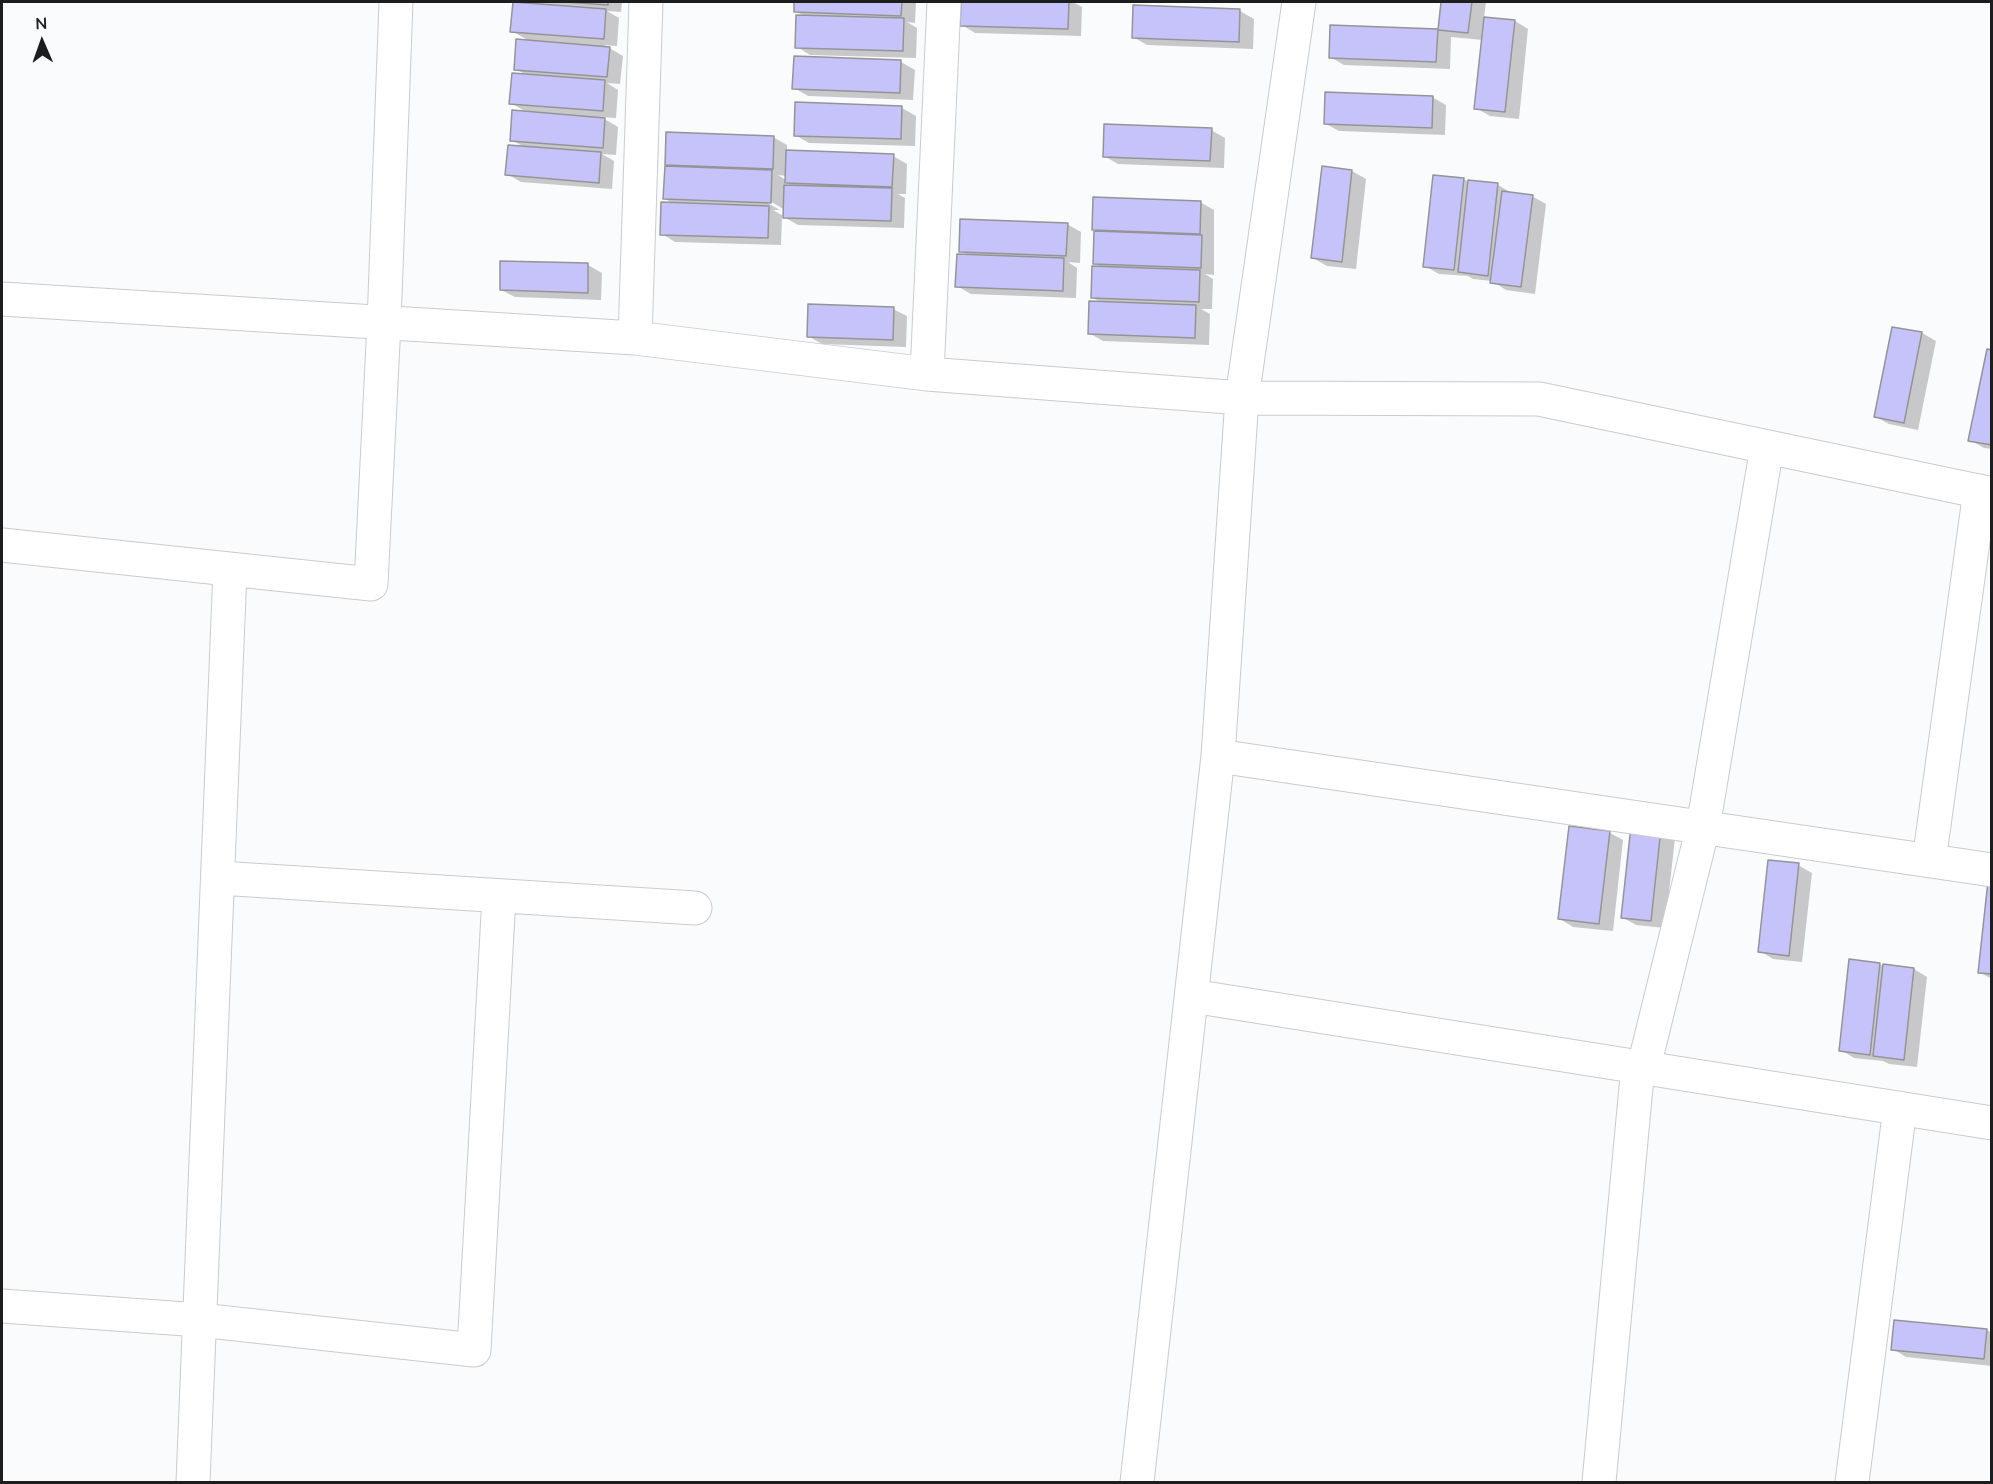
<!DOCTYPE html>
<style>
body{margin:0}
#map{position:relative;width:1993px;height:1484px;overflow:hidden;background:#fafbfd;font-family:"Nunito Sans",sans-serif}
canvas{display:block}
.frame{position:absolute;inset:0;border:3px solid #1d1d1e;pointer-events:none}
.north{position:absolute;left:12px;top:12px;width:60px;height:60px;-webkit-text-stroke:4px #fafbfd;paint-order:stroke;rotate:358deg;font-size:16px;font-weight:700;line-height:24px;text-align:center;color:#1d1d1e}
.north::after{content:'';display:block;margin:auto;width:21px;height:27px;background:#1d1d1e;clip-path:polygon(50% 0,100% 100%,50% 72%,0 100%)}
</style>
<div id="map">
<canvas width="1993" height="1484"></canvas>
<div class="frame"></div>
<div class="north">N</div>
</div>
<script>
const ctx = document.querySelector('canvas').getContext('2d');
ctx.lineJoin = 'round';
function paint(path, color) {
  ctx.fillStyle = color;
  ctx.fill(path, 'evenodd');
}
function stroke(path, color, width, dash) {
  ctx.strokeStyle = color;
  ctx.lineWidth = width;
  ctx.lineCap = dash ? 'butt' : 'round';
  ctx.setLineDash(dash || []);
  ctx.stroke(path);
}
const shadow = new Path2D(`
 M525,2H622L621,12L607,11L619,18L617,46L604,45L623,56L620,84L607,83L618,90L616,118L601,117L618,127L616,155L602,154L614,161L612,189L521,182L507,174L524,147L512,140L528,113L511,103L527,75L515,69L531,42L512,31L529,4Z
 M796,2H916L915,23L907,22L917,28L916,58L810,55L797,47L806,17L795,11Z
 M963,2H1073L1082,7L1081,36L975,33L962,25Z
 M1442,2H1486L1484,18L1515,21L1528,29L1519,119L1490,116L1476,108L1483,40L1451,37L1450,69L1344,65L1330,57L1331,27L1439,31Z
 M1134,7L1240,11L1254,19L1253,49L1147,45L1133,37Z
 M901,62L915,70L913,100L808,96L794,88Z
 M1432,97L1446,105L1445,135L1339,131L1326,124Z
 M902,108L916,116L915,146L809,143L795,135Z
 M1211,130L1225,138L1224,168L1118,164L1104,156Z
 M773,137L787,145V152L893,156L907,164L906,194H898L905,198L904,228L798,225L782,216L781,245L675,242L662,234L674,204L665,199L673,168L667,164ZM778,175L787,176L786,180ZM785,182L794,187H785ZM765,198L785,210V217L773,210H780L764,201Z
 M1352,171L1366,179L1356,269L1327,266L1313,258Z
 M1464,179L1469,182L1498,185L1512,193L1532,196L1546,204L1535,294L1506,290L1492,281L1473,279L1468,276L1439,274L1425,266Z
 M1200,202L1214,210V275L1205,274L1213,279L1212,309H1201L1210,314L1209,345L1103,341L1089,333L1102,303L1093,298L1102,268L1094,263L1100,233L1093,229Z
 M1067,224L1081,232L1080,263L1068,262L1077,268L1076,298L971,294L957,286L969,256L960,251Z
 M588,265L602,273L601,300L515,297L501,290Z
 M893,309L907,316L906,347L822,344L808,336Z
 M1893,328L1922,333L1936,341L1918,430L1889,424L1876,417Z
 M1992,352V449L1984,448L1970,440Z
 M1661,830L1675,838L1665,928L1636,925L1622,917Z
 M1610,833L1623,840L1613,931L1573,927L1560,919Z
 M1798,865L1812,873L1802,962L1773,959L1760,951Z
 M1992,882V979L1979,972Z
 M1879,964L1885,967L1914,969L1927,977L1917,1067L1889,1064L1883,1061L1854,1058L1841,1050Z
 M1987,1330L1992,1333V1366L1906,1357L1893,1349Z`);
const building = new Path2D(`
 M513,2L606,9L604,39L510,32Z
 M565,2H608V5Z
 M794,2H902L901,16L794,12Z
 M961,2H1069L1068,29L960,26Z
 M1441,2H1472L1468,33L1438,30Z
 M1133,5L1240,9L1239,42L1132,38Z
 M796,15L904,18L903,51L795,48Z
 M1484,17L1515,20L1505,112L1474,109Z
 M1330,25L1438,29L1436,62L1329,58Z
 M516,39L610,47L607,77L514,70Z
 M794,56L901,60L900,93L792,89Z
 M512,73L605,80L603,111L509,104Z
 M1325,92L1433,96L1432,128L1324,124Z
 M795,102L902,106L901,139L794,136Z
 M512,110L605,118L603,148L510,141Z
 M1104,124L1212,128L1210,161L1103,157Z
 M666,132L774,136L773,169L665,165Z
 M508,145L601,152L599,183L505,175Z
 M786,150L894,154L892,187L785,183Z
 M665,166L772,170L771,203L663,199Z
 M1322,166L1352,170L1342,262L1311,258Z
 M1433,175L1464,178L1454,270L1423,267Z
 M1468,180L1498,183L1488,276L1458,272Z
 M784,185L892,188L891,221L783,218Z
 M1502,191L1533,195L1521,287L1490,283Z
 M1093,197L1201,201L1200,234L1092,230Z
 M661,202L769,206L768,238L660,235Z
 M960,219L1068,223L1066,256L959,252Z
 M1094,231L1202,235L1201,268L1093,264Z
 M957,254L1064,258L1063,291L955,287Z
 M500,261L588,263V293L500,290Z
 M1092,266L1200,270L1199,302L1091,298Z
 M1089,301L1196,305L1195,338L1088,334Z
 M808,304L894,307L893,340L807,337Z
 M1892,327L1922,332L1904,423L1874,417Z
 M1987,349L1992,350V445L1968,441Z
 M1569,826L1610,831L1599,924L1558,919Z
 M1631,826L1661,829L1651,921L1621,918Z
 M1768,860L1799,863L1789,956L1758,952Z
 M1988,881H1992V974L1978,973Z
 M1849,959L1880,963L1870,1055L1839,1051Z
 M1883,964L1914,968L1904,1060L1873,1056Z
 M1894,1320L1987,1329L1984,1359L1891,1350Z`);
const minor = new Path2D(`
 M2,299L635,338L927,374L1242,398L1539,399L1992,494
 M635,338L646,2
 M927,374L944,2
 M2,545L371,584L384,323L396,2
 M1218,756L1992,870
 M1929,861L1980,491
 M219,878L695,908
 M1192,996L1992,1123
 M2,1306L200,1320L474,1350L499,896
 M193,1482L230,570
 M1137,1482L1218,756L1242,398L1299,2
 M1599,1482L1638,1066L1645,1062L1703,827L1767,447
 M1852,1482L1900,1108`);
paint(shadow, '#0003');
paint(building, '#c5c3fa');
stroke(building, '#949496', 1.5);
stroke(minor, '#cacbcd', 35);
stroke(minor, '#fff', 33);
</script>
